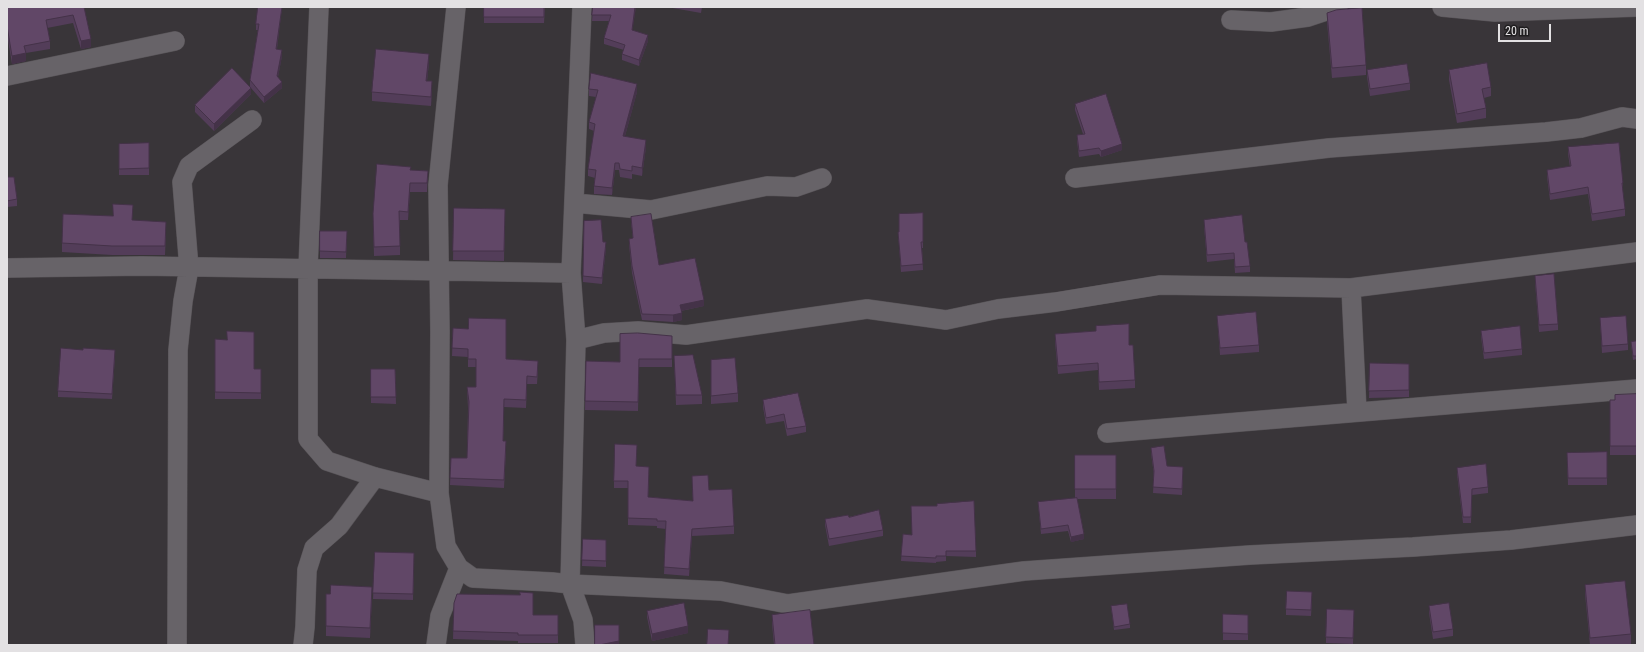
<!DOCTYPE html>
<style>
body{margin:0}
#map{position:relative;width:1644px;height:652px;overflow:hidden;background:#393539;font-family:"Roboto Condensed",sans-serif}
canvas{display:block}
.frame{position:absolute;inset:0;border:8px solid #e3e1e3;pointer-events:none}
.scale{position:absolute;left:1498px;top:24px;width:53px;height:18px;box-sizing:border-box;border:2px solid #e3e1e3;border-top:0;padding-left:5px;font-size:12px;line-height:14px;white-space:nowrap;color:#e3e1e3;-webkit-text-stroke:3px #1f1d1f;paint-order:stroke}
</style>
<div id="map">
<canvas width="1644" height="652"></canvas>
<div class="frame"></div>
<div class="scale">20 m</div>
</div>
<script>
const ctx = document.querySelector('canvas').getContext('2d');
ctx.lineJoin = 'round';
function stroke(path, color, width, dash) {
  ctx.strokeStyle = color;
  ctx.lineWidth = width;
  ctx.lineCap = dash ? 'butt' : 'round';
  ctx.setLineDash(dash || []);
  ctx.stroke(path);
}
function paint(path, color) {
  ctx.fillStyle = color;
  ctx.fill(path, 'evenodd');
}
const street = new Path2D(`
 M319,7L308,268V439L327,461L375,477L439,493
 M456,7L438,185L440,332L439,493L446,546L459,568L473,578L552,582L570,584L583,620L585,645
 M1442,7L1495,12L1637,7
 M1231,20L1271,22L1308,17L1338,7
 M7,76L175,41
 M1075,178L1329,148L1546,132L1581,128L1622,117L1637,119
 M574,203L651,210L767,186L796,187L822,178
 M1637,252L1351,288L1160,285L1056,302L998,309L946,320L867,309L686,335L638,331L604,333L576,340L570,584L721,591L788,604L1024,571L1250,555L1413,547L1511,540L1637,525
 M7,268L142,266L571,273
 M1351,288L1357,412
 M576,340L571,273L582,7
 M1107,433L1637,389
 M177,645L178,350L183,301L189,268L182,182L189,166L252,120
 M303,645L305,627L307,570L314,548L339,526L375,477
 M436,645L440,616L459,568`);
const wall = new Path2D(`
 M7,7H84L91,47L81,49L73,23L47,28L50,41V49L26,53V61L12,64L7,34Z
 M258,7H282L277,49L282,56L278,77L282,88L264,103L251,88V94L214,131L195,112V105L250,86V80L258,30H256V24Z
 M484,7H545L544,23H484Z
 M593,7H636L632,30L648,41L639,66L622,60V54L624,50L604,44V38L609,21H592Z
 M667,7H702L701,13Z
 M1327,13L1366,65V75L1332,78L1327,22Z
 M429,63L427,81L432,91L431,106L372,101V92Z
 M1367,70L1410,83V90L1370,96L1367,77Z
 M1449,70L1491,87V96L1484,98L1486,108V118L1457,123L1449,80Z
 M589,89L637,92L625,136L646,147L642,176L632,174V179L620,177L619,170H615L612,195L594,194V186L595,178L588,176V169L594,131L589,129V122L596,97L589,96Z
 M1075,104L1122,150L1101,157L1099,154L1079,157L1077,141V135L1083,134L1075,110Z
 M149,143V175H119V144Z
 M1568,147L1623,183V189H1622L1625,209V216L1592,221L1588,194L1550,200L1547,177V170L1570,167L1568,154Z
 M411,170L428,171L427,192H410L408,220H400V255L374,256L373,223Z
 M7,177L17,199V206L7,207Z
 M454,208L505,209L504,261L453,260Z
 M923,213V248H922L923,270L901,272L898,232H899Z
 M631,217L659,265L704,306L681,311L682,320L673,322L642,320L632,273L629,245V239L633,238L631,223Z
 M132,220L166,231L165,255H112L62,252V243Z
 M1204,220L1245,242L1250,266V272L1235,273L1234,259L1207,262L1204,226Z
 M584,221L606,248L602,284L583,282Z
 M320,231H347L346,258H320Z
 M1535,276L1558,324V330L1539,332L1535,282Z
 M1217,316L1259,345V352L1220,355Z
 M1600,318L1628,344V350L1602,353Z
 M453,328L506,359L538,369L537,384H527L526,408L504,407L503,441L506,449L504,488L450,485L451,458H467L468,408L467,387H476V367H468V357L452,356Z
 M1096,331L1129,345L1135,380V388L1099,390L1098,370L1058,374L1055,342V334Z
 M1481,331L1522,349V355L1484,359L1481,337Z
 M672,336V367H639L638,411L585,410L586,361L620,362Z
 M215,339L254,369H261V399H215Z
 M1637,341V359L1633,360L1631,342Z
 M115,356L112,399L58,397V391Z
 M674,356L702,395V404L676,405Z
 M711,360L738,393V402L711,404Z
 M1370,363L1409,364V397L1369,398Z
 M371,369H395L396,404L371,403Z
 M1637,394V455H1610V400H1615Z
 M763,400L806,426V432L787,436L784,421L766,424L763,407Z
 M1151,448L1167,466L1183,473L1182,495L1153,493L1154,475L1151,453Z
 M1607,452V485H1568L1567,453Z
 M1075,455H1116V499H1077L1084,539L1071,542L1068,531L1041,534L1038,502L1075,498Z
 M636,466L649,474L648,497L693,501L692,476L709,490L734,526V534L692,536L689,576L664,574L666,529L657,528V526L628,525V488H614V481Z
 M1457,468L1488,487V493L1472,495L1471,523H1463L1457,474Z
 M825,519L883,530V536L829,546L825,525Z
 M903,534L976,551V557L946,556V561L936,562V563L901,561Z
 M583,539L606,540V567L582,566Z
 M375,552L414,553L413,600L373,599Z
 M1585,585L1631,634V644L1618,645H1590L1585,594Z
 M326,594L372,596L370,638L326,636Z
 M1312,599L1311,616L1286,615V609Z
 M454,603L533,615H558V643H518V641L453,639Z
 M1111,606L1130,624V628L1114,630Z
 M1429,606L1453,629V636L1433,639L1429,613Z
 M1354,610L1353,644L1326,643V637Z
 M647,611L688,633L652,641L647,617Z
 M1223,614L1248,615V640H1223Z
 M772,615L814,645H774L772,624Z`);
const shadedWall = new Path2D(`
 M282,7L276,55V49Z
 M635,7H636L632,35V30Z
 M648,35V41L639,66V60Z
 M91,39V47L81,49V41Z
 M282,50V56L277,82V76Z
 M26,53V61L12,64V56Z
 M429,54V63L426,90V81Z
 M432,81V91L431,106V97Z
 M282,82V88L264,103V97Z
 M637,84V92L623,143V136Z
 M251,88V94L214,131V124Z
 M646,140V147L642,176V168Z
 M1122,144V150L1101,157V151Z
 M615,163V170L612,195V188Z
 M410,183V192L408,220V212Z
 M606,242V248L602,284V278Z
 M704,300V306L680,311V305Z
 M682,313V320L673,322V315Z
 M692,529V536L689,576V569Z
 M1084,534V539L1071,542V537Z
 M372,587V596L370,638V628Z
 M619,625V645H599Z
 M688,626V633L652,641V634Z`);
const building = new Path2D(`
 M7,7H84L91,39L81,41L73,15L46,20L50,41L24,46L26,53L12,56L7,26Z
 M258,7H282L276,49L282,50L277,76L282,82L264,97L250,80L259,24H256Z
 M484,7H544V17H484Z
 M593,7H635L632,30L648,35L639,60L622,54L625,45L604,38L611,15H592Z
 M1362,8L1366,65L1332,68L1327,13L1336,10Z
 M376,49L429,54L426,81H432L431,97L372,92Z
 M1487,63L1491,87L1482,89L1486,108L1457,114L1449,70Z
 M1407,64L1410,83L1370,89L1367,70Z
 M232,68L251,88L214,124L195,105Z
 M591,73L637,84L623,136L646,140L642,168L632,166V171L620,169L619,163H615L612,188L594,186L596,170L588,169L595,124L589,122L598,90L589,89Z
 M1106,94L1122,144L1101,151L1099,148L1079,151L1077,135L1085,134L1075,104Z
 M149,143V168L119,169V144Z
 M1619,143L1623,183H1622L1625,209L1592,214L1588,187L1550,194L1547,170L1571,166L1568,147Z
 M377,164L411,167L410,170L428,171L427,183H410L408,212L399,211L400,246L374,247L373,214Z
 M7,177H14L17,199L7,201Z
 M113,204L133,205L132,220L166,222L165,246H112L62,243L63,214L113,216Z
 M454,208L505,209L504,251H453Z
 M923,213V242H921L923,264L901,266L898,232H899V214Z
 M651,214L659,265L695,258L704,300L680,305L682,313L673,315L642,314L632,266L629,239L633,238L631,217Z
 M1242,215L1245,242H1247L1250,266L1235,267L1234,253L1207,255L1204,220Z
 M601,220L603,242H606L602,278L583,276L584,221Z
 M320,231H347L346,252L320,251Z
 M1554,274L1558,324L1539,325L1535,276Z
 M1256,312L1259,345L1220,348L1217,316Z
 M1626,316L1628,344L1602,346L1600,318Z
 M469,318L506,319V359L538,361L537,377L527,376L526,400L504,399L503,441H506L504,480L450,478L451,458H467L469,402L467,387H476V359H468V349L452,348L453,328L468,329Z
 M1129,324V345H1133L1135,380L1099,382L1098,363L1058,366L1055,334L1096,331V326Z
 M1520,326L1522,349L1484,353L1481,331Z
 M227,331L254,332V369H261V393L215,392V339L227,340Z
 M638,333L672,336V359H639L638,402L585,401L586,361L620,362V334Z
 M1637,341V356H1633L1631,342Z
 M61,348L83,350V348L115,350L112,394L58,391Z
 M693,355L702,395H676L674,356Z
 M735,358L738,393L711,396V360Z
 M1370,363L1409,364V390L1369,391Z
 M371,369H395L396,397H371Z
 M798,393L806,426L787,429L784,414L766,418L763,400Z
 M1637,394V446H1610V400H1615V395Z
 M615,444L637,445L636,466L649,467L648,497L693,501L692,476L708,475L709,490L732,489L734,526L692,529L689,569L664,567L666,521H657V519L628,518V481H614Z
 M1164,446L1167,466L1183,467L1182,489L1153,487L1154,471L1151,448Z
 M1607,452V478H1568L1567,453Z
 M1075,455H1116V489H1075Z
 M1486,464L1488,487L1472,489L1471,517H1463L1457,468Z
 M1077,498L1084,534L1071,537L1068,525L1041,529L1038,502Z
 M974,501L976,551H946V556H936V558L901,556L903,534L912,535L911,506H937V504Z
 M879,510L883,530L829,539L825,519L848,515L849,517Z
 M583,539L606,540V561L582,560Z
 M375,552L414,553L413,594L373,593Z
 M1625,581L1631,634L1590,638L1585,585Z
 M331,585L372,587L370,628L326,626V594H330Z
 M1287,591L1312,592L1311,610L1286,609Z
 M520,592L533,593V615H558V635H518V633L453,631L454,603L457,594L520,595Z
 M684,603L688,626L652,634L647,611Z
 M1449,603L1453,629L1433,632L1429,606Z
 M1127,604L1130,624L1114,627L1111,606Z
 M1327,609L1354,610L1353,638L1326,637Z
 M810,610L814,645H775L772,615Z
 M1223,614L1248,615V634L1223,633Z
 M595,625H619V641L599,645H595Z
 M708,629L729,630L728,645H707Z`);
stroke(street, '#575357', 20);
stroke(street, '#676368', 19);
paint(wall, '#533d59');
paint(shadedWall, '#443248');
paint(building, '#614767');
stroke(building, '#443248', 1);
</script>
